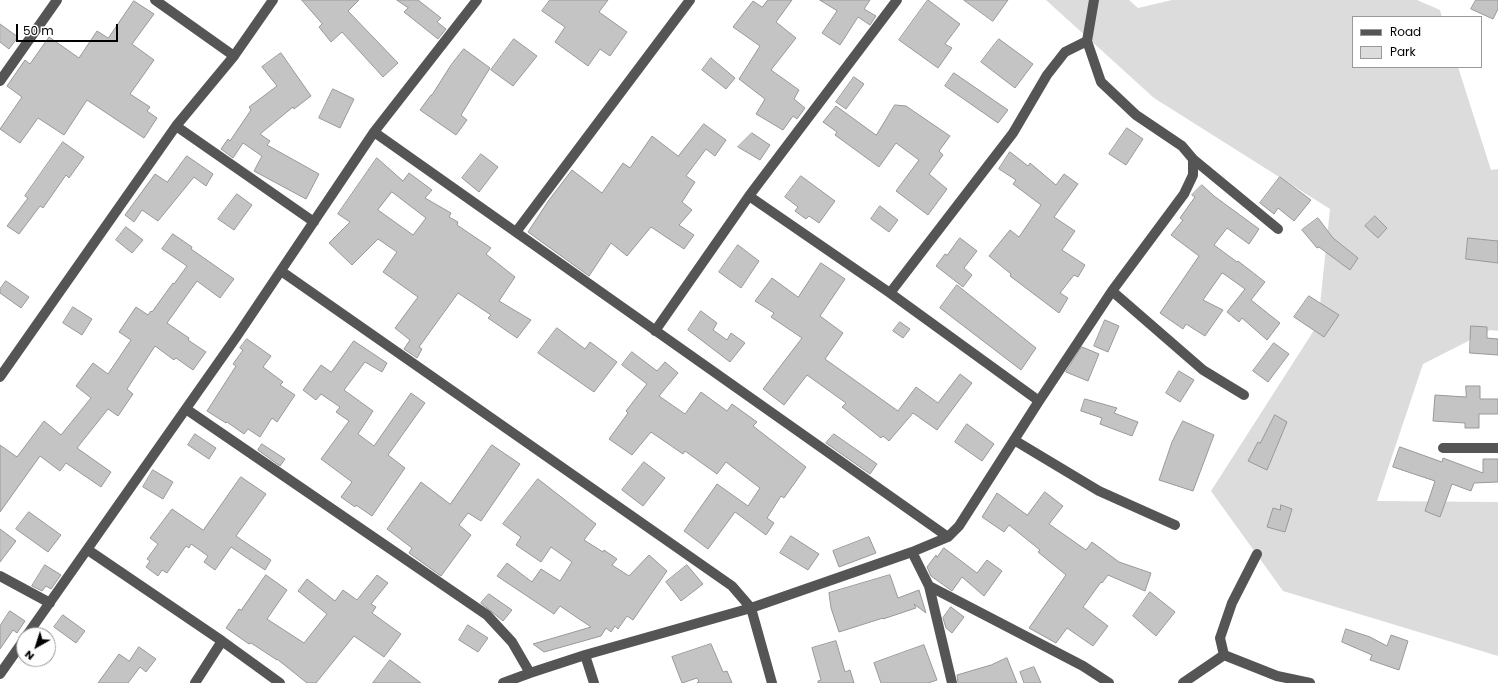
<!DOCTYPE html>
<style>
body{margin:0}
#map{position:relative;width:1498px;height:683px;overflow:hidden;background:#fff;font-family:Poppins,sans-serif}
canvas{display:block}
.legend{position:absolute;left:1352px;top:16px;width:130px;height:52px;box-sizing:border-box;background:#fff;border:1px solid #999;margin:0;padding:5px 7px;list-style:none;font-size:12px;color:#000}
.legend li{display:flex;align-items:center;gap:8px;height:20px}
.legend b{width:20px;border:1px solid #999}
.north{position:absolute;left:16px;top:627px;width:40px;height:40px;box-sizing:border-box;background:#fff;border:1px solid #999;border-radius:50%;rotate:219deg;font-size:11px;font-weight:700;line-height:16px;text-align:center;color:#000}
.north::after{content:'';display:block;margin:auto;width:14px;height:18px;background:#000;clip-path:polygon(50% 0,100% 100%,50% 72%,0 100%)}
.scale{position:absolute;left:16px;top:24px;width:102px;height:18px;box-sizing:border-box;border:2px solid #000;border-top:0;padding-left:5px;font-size:12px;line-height:14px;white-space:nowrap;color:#000;-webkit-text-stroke:3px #fff;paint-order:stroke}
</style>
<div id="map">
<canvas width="1498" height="683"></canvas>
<ul class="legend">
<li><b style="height:5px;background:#555"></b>Road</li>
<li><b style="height:11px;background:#dcdcdc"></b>Park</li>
</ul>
<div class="north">N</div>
<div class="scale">50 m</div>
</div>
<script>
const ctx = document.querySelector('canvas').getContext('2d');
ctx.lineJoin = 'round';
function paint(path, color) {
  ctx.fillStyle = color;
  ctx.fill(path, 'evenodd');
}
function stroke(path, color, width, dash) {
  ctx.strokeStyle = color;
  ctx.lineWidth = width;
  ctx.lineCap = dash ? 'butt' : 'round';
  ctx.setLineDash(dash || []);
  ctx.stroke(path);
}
const green = new Path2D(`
 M1046,0H1129L1138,8L1172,0H1417L1440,10L1442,17H1353V67H1458L1491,170L1498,169V331L1490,330L1423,364L1377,501L1498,502V656L1283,591L1211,491L1318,324L1330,209L1154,98Z`);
const building = new Path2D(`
 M302,0H359L348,11L398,63L383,77L342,32L331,42L319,27L322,24Z
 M397,0H418L441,18L437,22L446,29L438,39L404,12L408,8Z
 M550,0H608L599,12L627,32L610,56L600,49L588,66L555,42L565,27L542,11Z
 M768,0H792L776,22L796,38L771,70L799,90L794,99L805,108L797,119L793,116L783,130L756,114L765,99L739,79L760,46L733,27L753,1L762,7Z
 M820,0H870L864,9L876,16L870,25L858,17L840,45L822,33L837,11Z
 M928,0L960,24L945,44L952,48L938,68L899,40Z
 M964,0H1008L993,21Z
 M1476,0H1498V9L1493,19L1471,9Z
 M134,1L154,14L132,44L154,60L130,94L150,107L147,111L157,118L144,138L87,100L64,135L38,118L20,143L0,129L22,97L7,86L25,60L30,64L49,37L79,58L97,31L108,38Z
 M0,24L18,37L9,49L0,42Z
 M514,39L537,56L513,86L491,70Z
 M999,39L1033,64L1015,88L981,62Z
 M464,49L490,68L461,115L467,120L456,135L420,110L431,95H432L451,65Z
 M281,53L311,96L294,109L293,107L260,134L270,141L267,145L319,174L306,199L254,171L262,156L243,143L233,158L221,149L228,139L230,141L251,110L249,107L277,86L262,67Z
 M711,58L735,78L726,89L702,70Z
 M954,73L1008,110L998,123L945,86Z
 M854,77L864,84L846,109L836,102Z
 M333,89L354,99L340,128L319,118Z
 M895,105L906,106L950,136L939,151L943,155L929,174L947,189L928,215L896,191L919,160L896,143L879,167L835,135L837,132L823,122L836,106L876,135Z
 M704,124L726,140L715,156L706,149L686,176L695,182L682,202L692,210L679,225L694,235L684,249L651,227L627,256L611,243L589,276L528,232L549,200L572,170L602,193L623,163L630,168L652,136L678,156Z
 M1127,128L1143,139L1126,165L1109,154Z
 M752,133L770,145L760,160L738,147Z
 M63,142L84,157L69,178L66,175L43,208L40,206L19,234L7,226L28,198L25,196Z
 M1010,152L1028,166L1030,163L1056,185L1064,174L1078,184L1054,217L1075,231L1062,250L1085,265L1078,277L1074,275L1060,293L1068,298L1059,313L1010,276L1011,274L989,256L1010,230L1019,237L1041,205L1013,184L1016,180L999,169Z
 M481,154L498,167L479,192L462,178Z
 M187,156L213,174L206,186L194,177L158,221L142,210L134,222L125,215L155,174L167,182Z
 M377,158L403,181L409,173L432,190L425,198L451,213L449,217L458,222L457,225L491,248L486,254L515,277L499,301L531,320L517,338L488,318L491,315L458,293L419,347L422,349L417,358L404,349L410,340L395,328L418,297L383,272L397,252L378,239L352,265L329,243L350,222L338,214ZM392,192L426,218L413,235L378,210Z
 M801,176L835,201L819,223L809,216L806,219L795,211L798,207L785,197Z
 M1280,177L1311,200L1294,221L1278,208L1274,214L1260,203Z
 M1202,185L1214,196L1259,229L1249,244L1227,228L1214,245L1237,262L1238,261L1265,282L1251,300L1280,323L1267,340L1242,318L1239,322L1227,312L1245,289L1224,274L1222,273L1203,300L1223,310L1205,336L1186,324L1183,329L1160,313L1199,256L1171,235L1183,220L1180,218L1195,197L1192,195Z
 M237,194L252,205L234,230L218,219Z
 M880,206L898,220L889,232L871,219Z
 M1375,216L1387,228L1378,238L1365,226Z
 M1318,218L1333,238L1358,258L1350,270L1319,247L1317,248L1302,230Z
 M126,227L143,240L132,253L116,240Z
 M173,234L192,247L191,249L234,279L220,298L197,281L167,323L189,338L188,340L206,352L193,370L176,358L174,360L155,346L127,389L133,394L118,416L108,409L77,448L111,472L101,487L66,463L60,471L40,456L0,512V445L17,457L44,421L61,435L91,398L76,386L93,363L108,374L131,340L119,332L136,307L148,315L151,311L152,312L173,283L174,284L187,266L162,249Z
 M960,238L977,251L964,268L972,275L963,287L936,266L945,254L947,255Z
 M1468,238L1498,241V263L1466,259Z
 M738,245L759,261L741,288L719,272Z
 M821,263L845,279L820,316L843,333L825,359L898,411L916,387L938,403L960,374L972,383L937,430L913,413L889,441L883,436L881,438L842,407L846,403L807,375L784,405L763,389L802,338L771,317L774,313L755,301L772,278L798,297Z
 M6,281L29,297L21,308L0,293V289Z
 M957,285L1036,348L1021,370L940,308Z
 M1309,296L1339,315L1324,337L1294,317Z
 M73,307L92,319L82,335L63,323Z
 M701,311L717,323L713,330L727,340L731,333L745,343L730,362L688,330Z
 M1105,320L1119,326L1108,352L1094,346Z
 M900,322L910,329L903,338L893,331Z
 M1471,326L1487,327V338L1498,339V355L1470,353Z
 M557,328L585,349L590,342L617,362L594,392L538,353Z
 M247,339L271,356L263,367L283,382L280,385L295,395L277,422L272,418L260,437L248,429L244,434L227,422L226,423L207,411L236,366L233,364L243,350L240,348Z
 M354,341L387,363L382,372L365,362L344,390L373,411L358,434L374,446L411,393L425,403L388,455L405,468L372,516L356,505L355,507L341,497L352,482L321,459L349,421L336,412L340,407L321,394L316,400L303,390L321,365L331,372Z
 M1274,343L1289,354L1268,382L1253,371Z
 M1082,347L1099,354L1088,381L1066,372Z
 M632,352L657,371L665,362L678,373L659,396L685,414L701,392L727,411L732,404L757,422L753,426L806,467L784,498L781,496L767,518L774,523L766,535L735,512L708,549L684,531L717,484L748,506L760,488L726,462L717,474L685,451L683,454L651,432L632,455L609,439L628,413L626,411L647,384L622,365Z
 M1179,371L1194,380L1180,402L1166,393Z
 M1466,386H1480V399H1498V414H1479V428H1465V423L1433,421L1435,395L1466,397Z
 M1085,399L1117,408L1114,413L1138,422L1132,436L1100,424L1102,418L1081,411Z
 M1275,415L1287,422L1267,470L1248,461L1258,442L1260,443Z
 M1183,421L1214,435L1193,491L1159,480L1172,442Z
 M967,424L994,444L982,461L955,442Z
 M195,434L216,448L209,459L188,445Z
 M834,434L877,464L870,474L826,443Z
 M262,444L285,459L280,466L258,450Z
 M492,445L520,464L481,521L468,513L459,525L471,535L441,576L409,553L412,548L387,529L421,482L450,504Z
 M1400,447L1442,462L1443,458L1483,473V459H1498V482L1474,483L1471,491L1452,484L1440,517L1425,511L1435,481L1393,467Z
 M644,462L665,478L643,506L622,490Z
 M153,470L173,482L163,499L143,487Z
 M241,477L266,494L236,536L271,560L265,570L231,547L215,570L204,562L208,556L191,544L189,548L186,546L167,573L162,570L158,576L146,567L150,561L147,559L158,544L150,538L172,509L203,530Z
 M538,479L596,524L584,540L603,552L604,550L617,559L612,565L629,576L649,555L667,571L633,620L627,616L618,629L615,626L611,632L606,628L601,636L544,652L533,644L591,627L560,606L554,614L497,576L507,563L532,582L541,569L560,581L572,562L551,547L541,562L516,545L521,537L503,524Z
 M1045,492L1063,506L1049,524L1086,550L1092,542L1119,562L1151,573L1145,591L1108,575L1102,583L1101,582L1083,607L1108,626L1093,646L1067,628L1056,643L1029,628L1066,575L1038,552L1040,550L1009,525L1004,532L982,517L997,493L1027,515Z
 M1281,505L1292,509L1285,532L1267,527L1273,508L1280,510Z
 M29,512L61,535L48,552L16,529Z
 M0,529L16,541L0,562Z
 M791,536L819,554L808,570L780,553Z
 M869,537L876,553L839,567L833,551Z
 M944,548L977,573L987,560L1002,571L984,596L962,577L952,591L931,576L927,567L936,555L937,557Z
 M45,565L61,575L51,589L46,586L42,591L32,586Z
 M687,565L703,584L681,601L666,582Z
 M266,575L287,590L267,619L304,643L327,614L298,591L307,579L335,601L343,590L357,600L377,575L388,583L371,604L376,607L372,613L401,634L384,657L354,636L316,683H307L277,659V660L251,643L249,644L226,628L239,609L241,610Z
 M890,575L898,598L919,590L926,613L914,604L916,608L883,619V618L839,632L831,608L829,593Z
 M1150,592L1175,612L1156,636L1133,616Z
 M489,594L512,610L503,621L481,603Z
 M951,607L964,617L952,633L946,628L943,618Z
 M10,611L25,621L17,633L13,630L0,649V626Z
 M63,615L85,631L76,643L54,627Z
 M468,625L488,638L478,652L459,640Z
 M1346,629L1370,637L1387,646L1391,635L1408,641L1399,670L1370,660L1372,655L1342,642Z
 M836,641L845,672L850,670L854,683H818V681L821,680L812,648Z
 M711,644L723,672L727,671L732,683H697L699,681L697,678L682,683L672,657Z
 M924,645L937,680L928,683H881L874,663Z
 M139,647L156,659L146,672L140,667L128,683H98L119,654L129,661Z
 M1007,658L1017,683H958L957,675L991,665Z
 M390,660L421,683H373Z
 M1034,667L1041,683H1024L1020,672Z`);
const minor = new Path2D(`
 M155,0L234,56
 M0,81L57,0
 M176,126L314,222
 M374,132L948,537
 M1193,159L1278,229
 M749,196L890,293L1039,401
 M516,232L690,0
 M281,271L732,586L751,608L772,683
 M1112,291L1203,370L1244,395
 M890,293L1013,133L1047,75L1065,52L1087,41
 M655,331L749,196L897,0
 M0,377L176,126L234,56L273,0
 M186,409L487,615L512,642L530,673
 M1014,440L1099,491L1175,525
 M1443,448H1498
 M88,550L222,641L280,683
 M912,552L929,586L1083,666L1109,683
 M0,576L50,603
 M929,586L952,683
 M27,635L237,336L374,132L477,0
 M585,655L594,683
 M1224,655L1220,638L1232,603L1257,554
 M0,674L24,640
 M195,683L222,641
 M503,683L530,673L585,655L751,608L912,552L948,537L959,526L1039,401L1112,291L1184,194L1193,175V159L1182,146L1136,115L1101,82L1087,41L1094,0
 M1183,683L1224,655L1277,676L1310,683`);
paint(green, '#dcdcdc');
paint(building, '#c4c4c4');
stroke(building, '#999', 1);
stroke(minor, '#555', 10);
</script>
